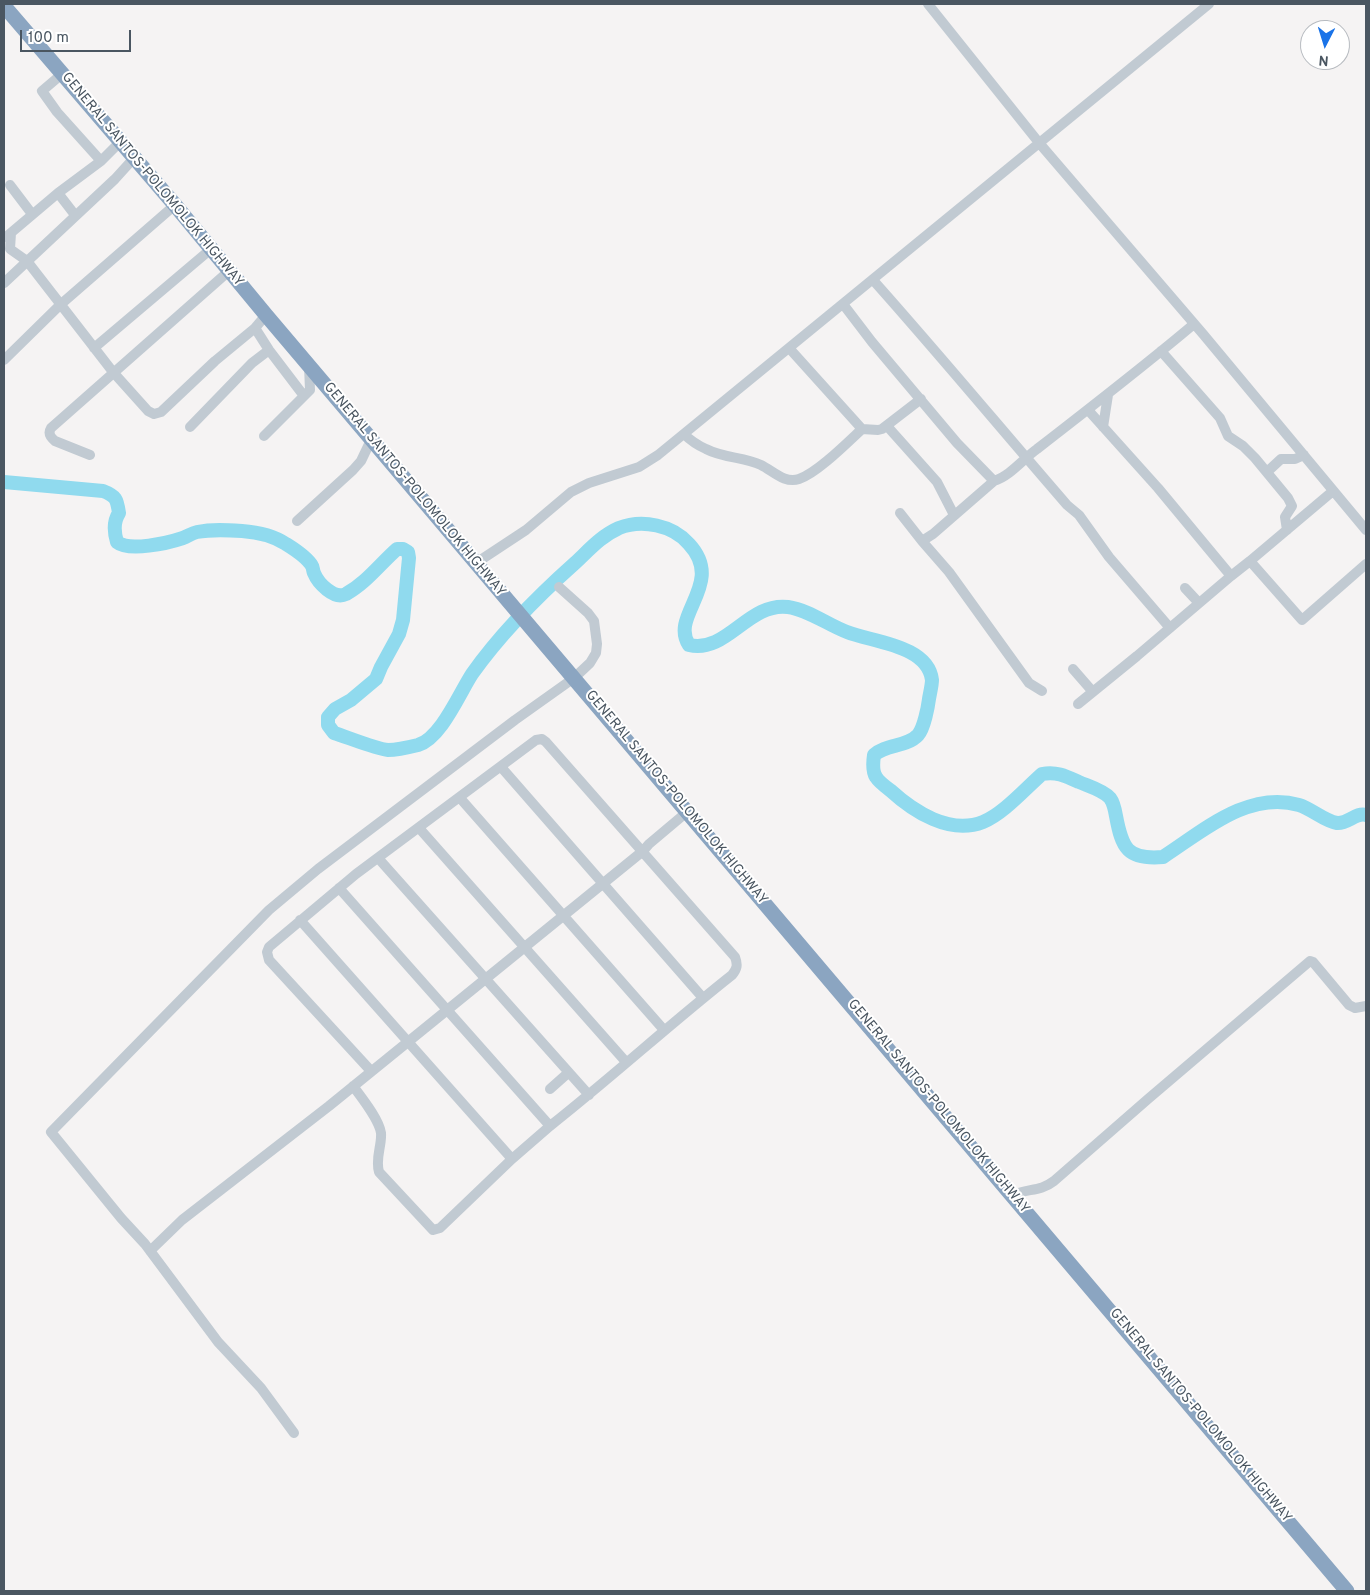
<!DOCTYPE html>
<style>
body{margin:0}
#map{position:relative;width:1370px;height:1595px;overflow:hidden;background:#f5f3f3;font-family:Overpass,sans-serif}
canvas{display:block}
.frame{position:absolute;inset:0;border:5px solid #4a5661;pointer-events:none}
.north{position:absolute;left:1300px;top:20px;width:50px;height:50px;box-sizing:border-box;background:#fff;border:1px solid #b7bbc0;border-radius:50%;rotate:185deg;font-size:14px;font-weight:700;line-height:20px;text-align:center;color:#4a5661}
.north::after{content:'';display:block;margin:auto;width:18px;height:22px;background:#1a73e8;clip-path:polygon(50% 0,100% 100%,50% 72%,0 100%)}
.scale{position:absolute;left:20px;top:30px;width:111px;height:22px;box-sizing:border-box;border:2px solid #4a5661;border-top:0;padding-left:6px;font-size:15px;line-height:18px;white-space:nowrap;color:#4a5661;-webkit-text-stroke:4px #fff;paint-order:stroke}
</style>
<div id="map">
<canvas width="1370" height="1595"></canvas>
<div class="frame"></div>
<div class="north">N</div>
<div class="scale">100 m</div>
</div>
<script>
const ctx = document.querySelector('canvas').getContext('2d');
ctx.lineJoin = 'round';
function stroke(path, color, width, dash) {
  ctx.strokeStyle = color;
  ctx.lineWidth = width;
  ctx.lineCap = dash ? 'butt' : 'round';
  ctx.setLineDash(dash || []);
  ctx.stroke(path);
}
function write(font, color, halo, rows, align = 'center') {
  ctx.font = font + ' Overpass,sans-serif';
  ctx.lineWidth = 4;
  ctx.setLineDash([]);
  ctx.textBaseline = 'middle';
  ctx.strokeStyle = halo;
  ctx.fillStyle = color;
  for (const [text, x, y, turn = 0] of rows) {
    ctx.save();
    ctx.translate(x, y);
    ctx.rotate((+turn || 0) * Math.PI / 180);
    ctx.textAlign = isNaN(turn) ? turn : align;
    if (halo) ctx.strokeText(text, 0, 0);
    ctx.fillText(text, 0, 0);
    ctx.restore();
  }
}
const river = new Path2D(`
 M4,482L103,491C116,496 117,499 119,513C113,522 114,532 117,542C129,552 168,543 183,538C188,536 192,533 197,532C212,529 227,530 242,531C256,532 274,536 286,544C294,549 307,557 312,566C313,567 313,571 314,573C318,583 334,600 346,594C366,583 380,564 397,549H403L408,552L409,558L403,620L399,634L381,667L376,679L351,700L335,709L328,717V725L334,733C347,737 376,749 388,750C397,750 410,747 418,745C441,738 459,694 472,674C501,633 538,596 575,563C589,550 601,536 619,528C642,519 673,525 689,544C726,584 669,615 689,645C727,654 748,602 788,607C809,610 828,625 847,632C872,642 928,645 932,680C932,685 930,693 929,699C928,707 924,728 918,735C907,747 886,744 874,755C873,762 872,771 876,777C879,782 886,787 890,790C914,812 950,835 983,822C1003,814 1025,789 1042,774C1056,771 1066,776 1079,782C1088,786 1103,790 1110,798C1113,802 1115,810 1116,816C1122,848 1127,860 1163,857C1202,832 1248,790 1299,805C1312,809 1324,821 1337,823C1348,824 1356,812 1366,815`);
const minor = new Path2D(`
 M928,4L1040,144L1203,334L1366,530
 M62,74L42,91L57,112L101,161
 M10,185L32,214
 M58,193L75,215
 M11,233L10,249L27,261L113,372L148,411L154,414L161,412L215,361L255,328
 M6,237L58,193L101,161L120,142
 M873,280C939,354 1002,430 1067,505L1079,515L1109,557L1170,628
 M4,283L115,179L134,158
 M843,304L872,342L957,443L994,481C1010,476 1023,459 1037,449C1090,408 1143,367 1194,324
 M266,315L255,328L269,350L304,396
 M94,348L211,249
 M789,348L862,429L878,430L882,429L921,399
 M1161,351L1220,418L1228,436L1243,446L1255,458L1288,498L1292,506L1285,517L1287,530
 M4,360L60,305L175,205
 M1088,410L1158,488L1231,576L1250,561
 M887,426L937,482L954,515
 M190,427L252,363L269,350
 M1103,427L1108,395
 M684,434C690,440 697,445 706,449C723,458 744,457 761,465C773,471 785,484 799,479C817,473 847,443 862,429
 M264,436L310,390L309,366
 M90,455L55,441C50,437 48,433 51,428L229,271
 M1267,472L1281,459H1295L1304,455
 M1333,491L1250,561L1302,620L1366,564
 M900,513L922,541L933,534L994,481
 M297,521L353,470L361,461L371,440
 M922,541L949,572L1029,683L1042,691
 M476,563L526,530L571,492L589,483L639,467L658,455L1209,4
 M1185,588L1199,603
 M1073,669L1093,692
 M1078,704L1137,656L1231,576
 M501,767L703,998
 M460,798L664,1030
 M419,828L626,1062
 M378,858L589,1095
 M339,888L550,1126C612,1077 670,1024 732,975C737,969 738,965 735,957L546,742L542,739L536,740L356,874L269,947L267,952L269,960L371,1071
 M300,920L512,1159
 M353,1086C361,1097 379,1119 381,1133C382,1146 375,1158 379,1172L433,1230L440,1228L512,1159L550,1126
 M550,1089L568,1073
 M1013,1195C1027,1188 1040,1192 1054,1181L1148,1099L1310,961L1313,962L1349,1005L1355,1008L1366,1006
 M150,1251L182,1220L329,1106L643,851L649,844L687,812
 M294,1433L261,1388L218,1342L145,1244L121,1218L51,1132L269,910L318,869L515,720L574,678L590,663L596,653L597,644L594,621L588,613L559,587`);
const highway = new Path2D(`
 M4,6L175,205L266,315L1347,1591`);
const streetNames = [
 ["GENERAL SANTOS-POLOMOLOK HIGHWAY",152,180,50],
 ["GENERAL SANTOS-POLOMOLOK HIGHWAY",414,490,50],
 ["GENERAL SANTOS-POLOMOLOK HIGHWAY",676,798,50],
 ["GENERAL SANTOS-POLOMOLOK HIGHWAY",938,1107,50],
 ["GENERAL SANTOS-POLOMOLOK HIGHWAY",1200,1416,50]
];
stroke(river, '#90daee', 14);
stroke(minor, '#c1cad2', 10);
stroke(highway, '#8ba5c1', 15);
write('14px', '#4a5661', '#fff', streetNames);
</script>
